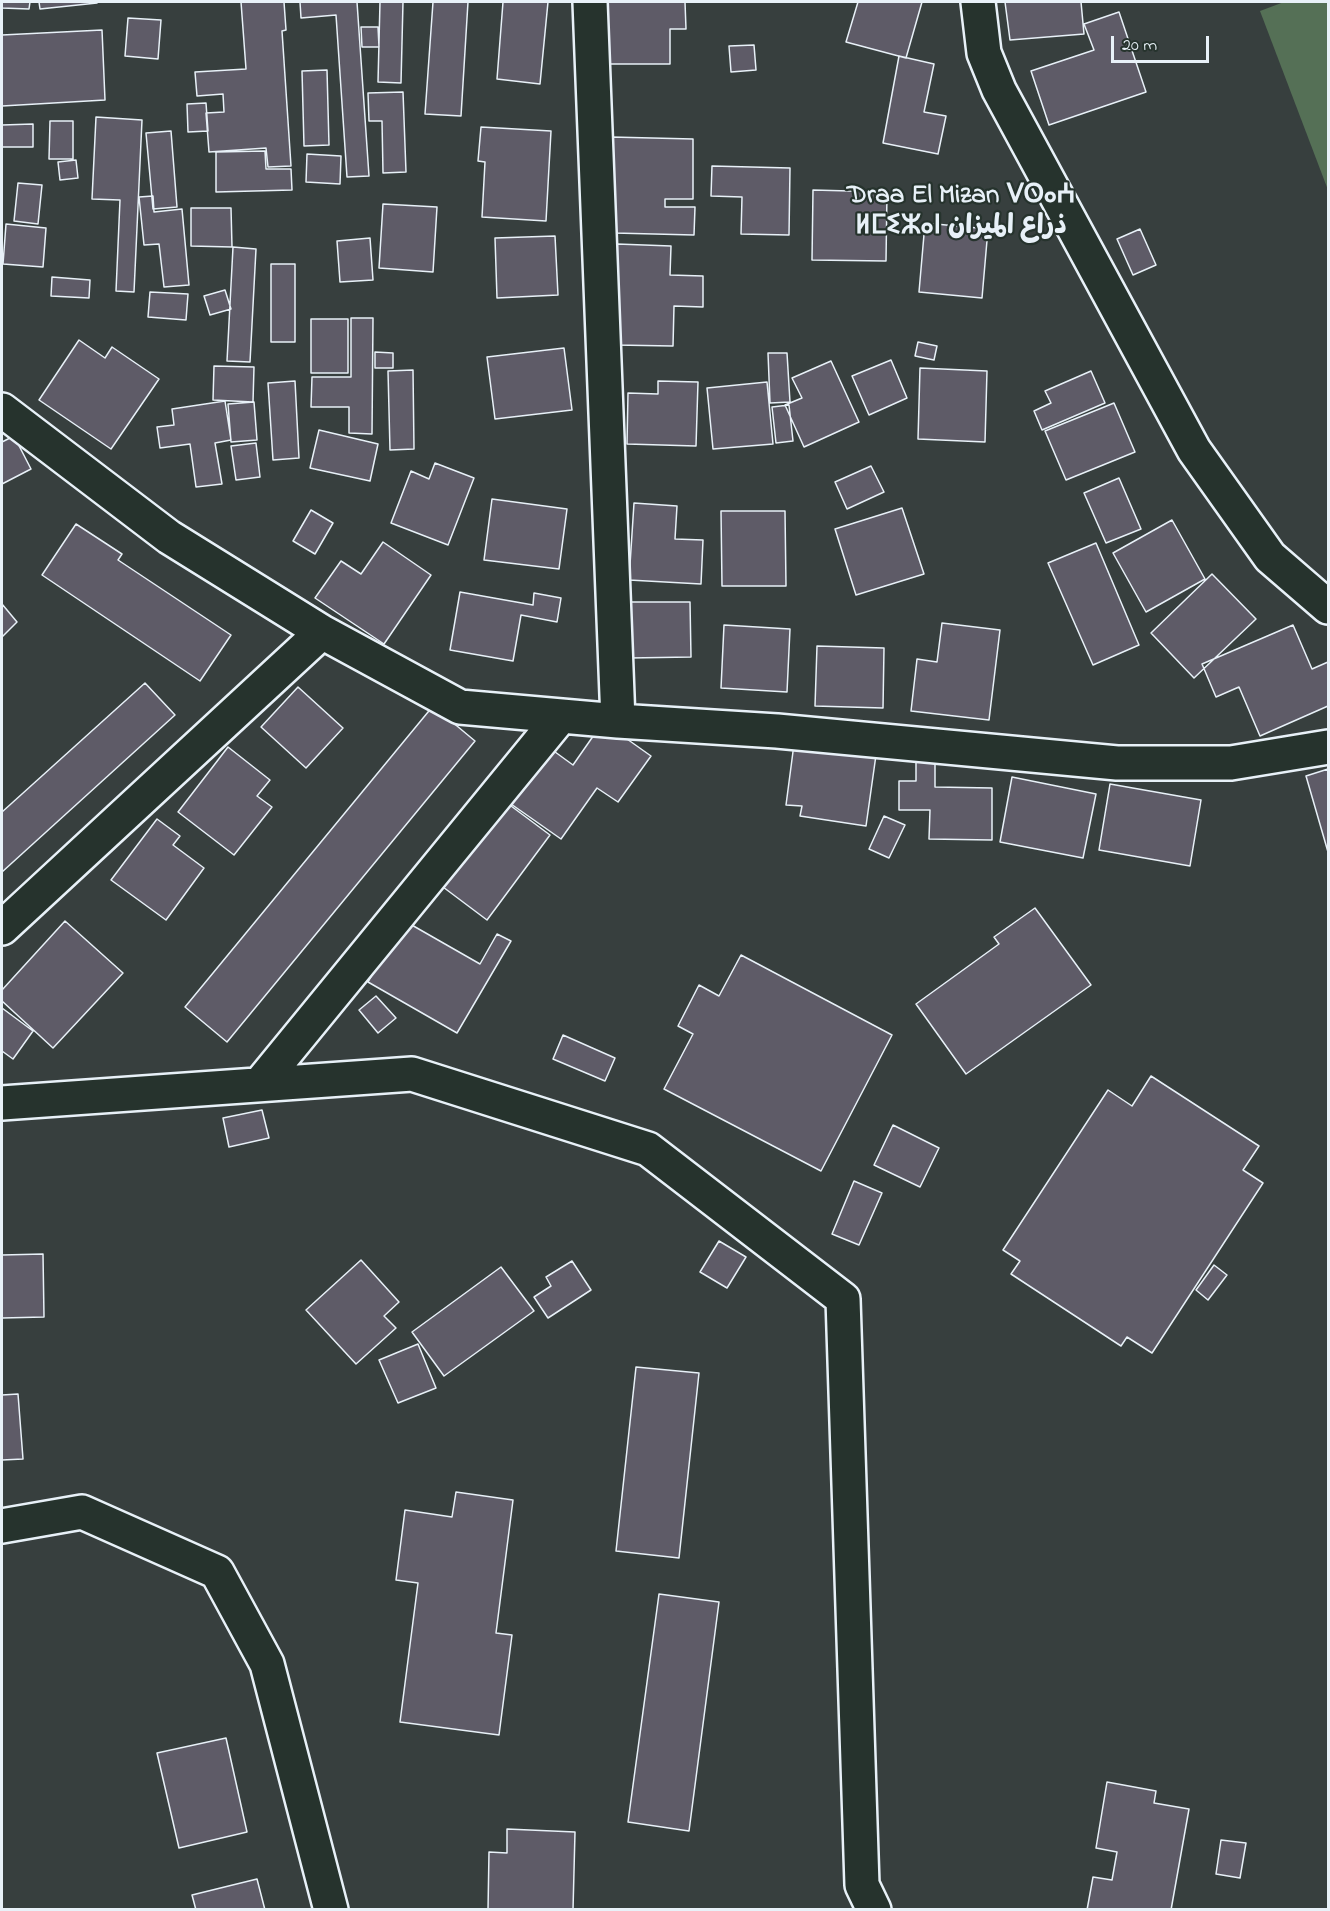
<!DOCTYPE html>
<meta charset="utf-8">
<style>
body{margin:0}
#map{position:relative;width:1330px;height:1911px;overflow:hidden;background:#373f3e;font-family:"Indie Flower",sans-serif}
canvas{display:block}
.frame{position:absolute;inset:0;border:3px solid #e8f1f8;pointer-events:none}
.scale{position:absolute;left:1111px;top:36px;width:98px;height:27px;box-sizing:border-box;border:3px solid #e8f1f8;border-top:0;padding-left:8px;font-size:18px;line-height:21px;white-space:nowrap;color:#e8f1f8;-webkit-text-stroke:4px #26332d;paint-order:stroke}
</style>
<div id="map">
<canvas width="1330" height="1911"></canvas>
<div class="frame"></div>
<div class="scale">20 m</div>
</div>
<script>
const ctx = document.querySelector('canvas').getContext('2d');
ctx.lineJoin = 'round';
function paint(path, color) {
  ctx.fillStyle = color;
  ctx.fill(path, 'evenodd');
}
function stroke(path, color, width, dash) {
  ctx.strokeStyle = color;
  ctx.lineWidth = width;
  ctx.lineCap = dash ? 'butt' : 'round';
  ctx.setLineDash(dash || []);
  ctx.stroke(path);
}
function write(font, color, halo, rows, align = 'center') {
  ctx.font = font + ' "Indie Flower","Playpen Sans Arabic","Noto Sans Tifinagh",sans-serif';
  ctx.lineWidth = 4.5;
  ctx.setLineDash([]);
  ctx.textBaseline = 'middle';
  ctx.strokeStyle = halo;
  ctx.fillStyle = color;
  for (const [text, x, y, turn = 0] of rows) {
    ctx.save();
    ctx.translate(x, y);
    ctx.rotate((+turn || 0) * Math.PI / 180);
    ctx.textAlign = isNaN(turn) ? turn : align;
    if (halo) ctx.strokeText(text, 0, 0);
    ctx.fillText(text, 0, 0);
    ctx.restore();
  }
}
const green = new Path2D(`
 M1284,2H1328V190L1260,11Z`);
const building = new Path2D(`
 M2,2H30L29,9L2,8Z
 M39,2H96L97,3L40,9Z
 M241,2H284L286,30L282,31L291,166L268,167L266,148L209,152L206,113L224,112L223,94L197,96L195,72L246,69Z
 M300,2H357L369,176L347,177L336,15L301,18Z
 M380,2H403L401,83L378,82Z
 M433,2H468L461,116L425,114Z
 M503,2H548L540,84L497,79Z
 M605,2H685L686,29H670V64H606Z
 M858,2H922L906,58L846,42Z
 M1005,2H1081L1084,34L1010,40Z
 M1119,12L1146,92L1049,125L1031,71L1094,50L1084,24Z
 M128,18L161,20L158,59L125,56Z
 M361,27H378L379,47H362Z
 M102,30L105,100L2,106V35Z
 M754,45L756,70L731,72L729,46Z
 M899,56L934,64L924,112L946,116L938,154L883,143Z
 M327,70L329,145L304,146L302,71Z
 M403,92L406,172L383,173L382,121H369L368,93Z
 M206,103L208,131L188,132L187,104Z
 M96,117L142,120L134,292L116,291L120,200L92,199Z
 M50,121H73V159H49Z
 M33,124V147H2V125Z
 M481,127L551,131L546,221L482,217L485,162L478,161Z
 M171,131L177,207L153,209L146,133Z
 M611,137L693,139V199H665V207H695L694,235L614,233V181H610Z
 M265,151L266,169H291L292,190L216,192V152Z
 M307,154L341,156L340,184L306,182Z
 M76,160L78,178L60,180L58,162Z
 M712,166L790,168L789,235L741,234L742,197L711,196Z
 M18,183L42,185L38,224L14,221Z
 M813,190L887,192L886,261L812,260Z
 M153,196L154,212L182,209L189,285L164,287L159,244L144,245L139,197Z
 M383,204L437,207L433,272L379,268Z
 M191,208H231L232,247L191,246Z
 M925,223L988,229L982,298L919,292Z
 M6,224L46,228L43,267L3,264Z
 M1140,229L1156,265L1133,275L1117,239Z
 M555,236L558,295L497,298L495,238Z
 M370,238L373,280L340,282L337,241Z
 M617,244L671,246L670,275L703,276V307L674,306L673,346L615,345Z
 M233,247L256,249L250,362L227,361Z
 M271,264H295V342H271Z
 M52,277L90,280L89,298L51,296Z
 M225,290L231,309L210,315L204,296Z
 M150,292L188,294L186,320L148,317Z
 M351,318H373L372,434L349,433V407H311L312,377H351Z
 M311,319H348V373H311Z
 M79,340L105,358L112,347L159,379L111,449L39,400Z
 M918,342L937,346L934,360L915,356Z
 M564,348L572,410L495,419L487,357Z
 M375,352L393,353V368H375Z
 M768,353H787L790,402L770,403Z
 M891,360L907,398L869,415L852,376Z
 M831,361L859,422L804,447L785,405L802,398L792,378Z
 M214,366L254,367L253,402L213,400Z
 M920,368L987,371L985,442L918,439Z
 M413,370L414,449L390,450L388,371Z
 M1091,371L1105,403L1042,430L1034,411L1051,403L1045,391Z
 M295,381L299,458L273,460L268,383Z
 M658,381L698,382L696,446L627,444L628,393L658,394Z
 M767,382L773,444L713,449L707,388Z
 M225,401L231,440L215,443L222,484L196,487L190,444L160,448L157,427L174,425L172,409Z
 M254,402L257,440L231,442L228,404Z
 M1114,403L1135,452L1066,480L1045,431Z
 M789,405L793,441L776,443L772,407Z
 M319,430L378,444L370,481L310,468Z
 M14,436L31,469L2,484V442Z
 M256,443L260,477L236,480L231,446Z
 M435,463L474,478L448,545L391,523L411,471L429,479Z
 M871,466L884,492L847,509L835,482Z
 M1119,478L1141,529L1106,543L1084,493Z
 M492,499L567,509L559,569L484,560Z
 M634,503L677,506L675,539L703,540L701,584L629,580Z
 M902,508L924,574L856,595L835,529Z
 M311,510L333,523L315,554L293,541Z
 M721,511H785L786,586H722Z
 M1172,520L1205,579L1146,612L1113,553Z
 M76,524L122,554L118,560L231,635L200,681L42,575Z
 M383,542L431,575L384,644L315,598L341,561L361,574Z
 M1096,543L1139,645L1093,665L1048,563Z
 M1212,574L1256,619L1194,678L1151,633Z
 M460,592L533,605L534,593L561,598L557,622L521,615L513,661L450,650Z
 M629,602H690L691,657L629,658Z
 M2,604L17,622L2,637Z
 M942,623L1000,630L989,720L911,711L917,659L937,662Z
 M724,625L790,629L787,692L721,688Z
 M1293,625L1312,669L1328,662V706L1260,736L1239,687L1216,697L1202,664Z
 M817,646L884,648L883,708L815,706Z
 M145,683L175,715L2,872V812Z
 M298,687L343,728L306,768L261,727Z
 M433,706L475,741L227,1042L185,1007Z
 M603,722L651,756L618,802L597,788L561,839L511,804L551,749L573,765Z
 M794,744L876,755L866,826L800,816L802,806L786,805Z
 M228,747L270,780L257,796L272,807L234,855L178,812Z
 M916,761H935V787L992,788V840L929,839L930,810H899V781H916Z
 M1328,769V852L1306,776Z
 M1012,777L1096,794L1083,858L1000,842Z
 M1110,784L1201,800L1190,866L1099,850Z
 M503,800L550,835L487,920L439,884Z
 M884,816L905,825L889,858L869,849Z
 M157,819L180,836L173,845L204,868L166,920L111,880Z
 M1035,908L1091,985L966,1074L916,1004L999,944L994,937Z
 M403,920L480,964L497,934L511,941L457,1033L368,982Z
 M65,921L123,973L53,1048L2,1001V990Z
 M741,955L892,1035L821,1171L664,1089L693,1034L678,1026L699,985L719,996Z
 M376,996L396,1018L378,1033L359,1010Z
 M2,1008L33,1031L13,1059L2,1051Z
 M563,1035L615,1058L605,1081L553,1059Z
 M1151,1076L1259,1146L1243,1170L1263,1183L1152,1353L1127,1337L1121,1346L1011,1274L1020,1261L1003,1250L1108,1090L1132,1106Z
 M262,1110L269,1138L229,1147L223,1118Z
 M893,1125L939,1148L920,1187L874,1165Z
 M854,1181L882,1193L859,1245L832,1234Z
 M719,1241L746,1257L727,1288L700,1272Z
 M43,1254L44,1317L2,1318V1255Z
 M361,1260L399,1302L384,1316L396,1328L356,1364L306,1310Z
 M572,1261L591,1290L548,1318L534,1297L551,1286L546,1277Z
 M1214,1265L1227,1275L1208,1300L1196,1290Z
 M501,1267L534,1311L444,1376L412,1332Z
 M418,1344L436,1388L398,1403L379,1360Z
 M636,1367L699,1373L679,1558L616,1551Z
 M18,1394L23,1459L2,1460V1395Z
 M456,1492L513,1500L496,1633L512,1635L499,1735L400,1722L418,1583L396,1580L405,1510L452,1517Z
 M659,1594L719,1602L689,1831L628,1822Z
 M226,1738L247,1832L179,1848L157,1753Z
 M1107,1782L1156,1791L1154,1803L1189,1809L1171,1910H1087L1093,1877L1112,1880L1117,1852L1096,1848Z
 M507,1829L575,1832L573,1910H488L489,1852L507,1853Z
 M1221,1840L1246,1843L1240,1878L1216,1874Z
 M257,1879L265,1910H196L192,1895Z`);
const minor = new Path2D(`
 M2,410L169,537L322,632L460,707L618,721L590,2
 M618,721L777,731L1117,763H1231L1328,747
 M2,928L322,632
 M260,1084L561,716
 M2,1103L412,1074L648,1149L843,1299L862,1885L874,1910
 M2,1526L82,1512L217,1572L267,1664L331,1910`);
const major = new Path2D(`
 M978,2L984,53L999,90L1194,450L1270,557L1328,607`);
const districtNames = [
 ["Draa El Mizan ⴸⵔⴰⵄ",961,198],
 ["ⵍⵎⵉⵣⴰⵏ ذراع الميزان",961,229]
];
paint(green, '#557056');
paint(building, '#5e5b67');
stroke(building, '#e8f1f8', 1.5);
stroke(minor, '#e8f1f8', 38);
stroke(major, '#e8f1f8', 38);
stroke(minor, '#26332d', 33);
stroke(major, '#26332d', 33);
write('bold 27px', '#e8f1f8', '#26332d', districtNames);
</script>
